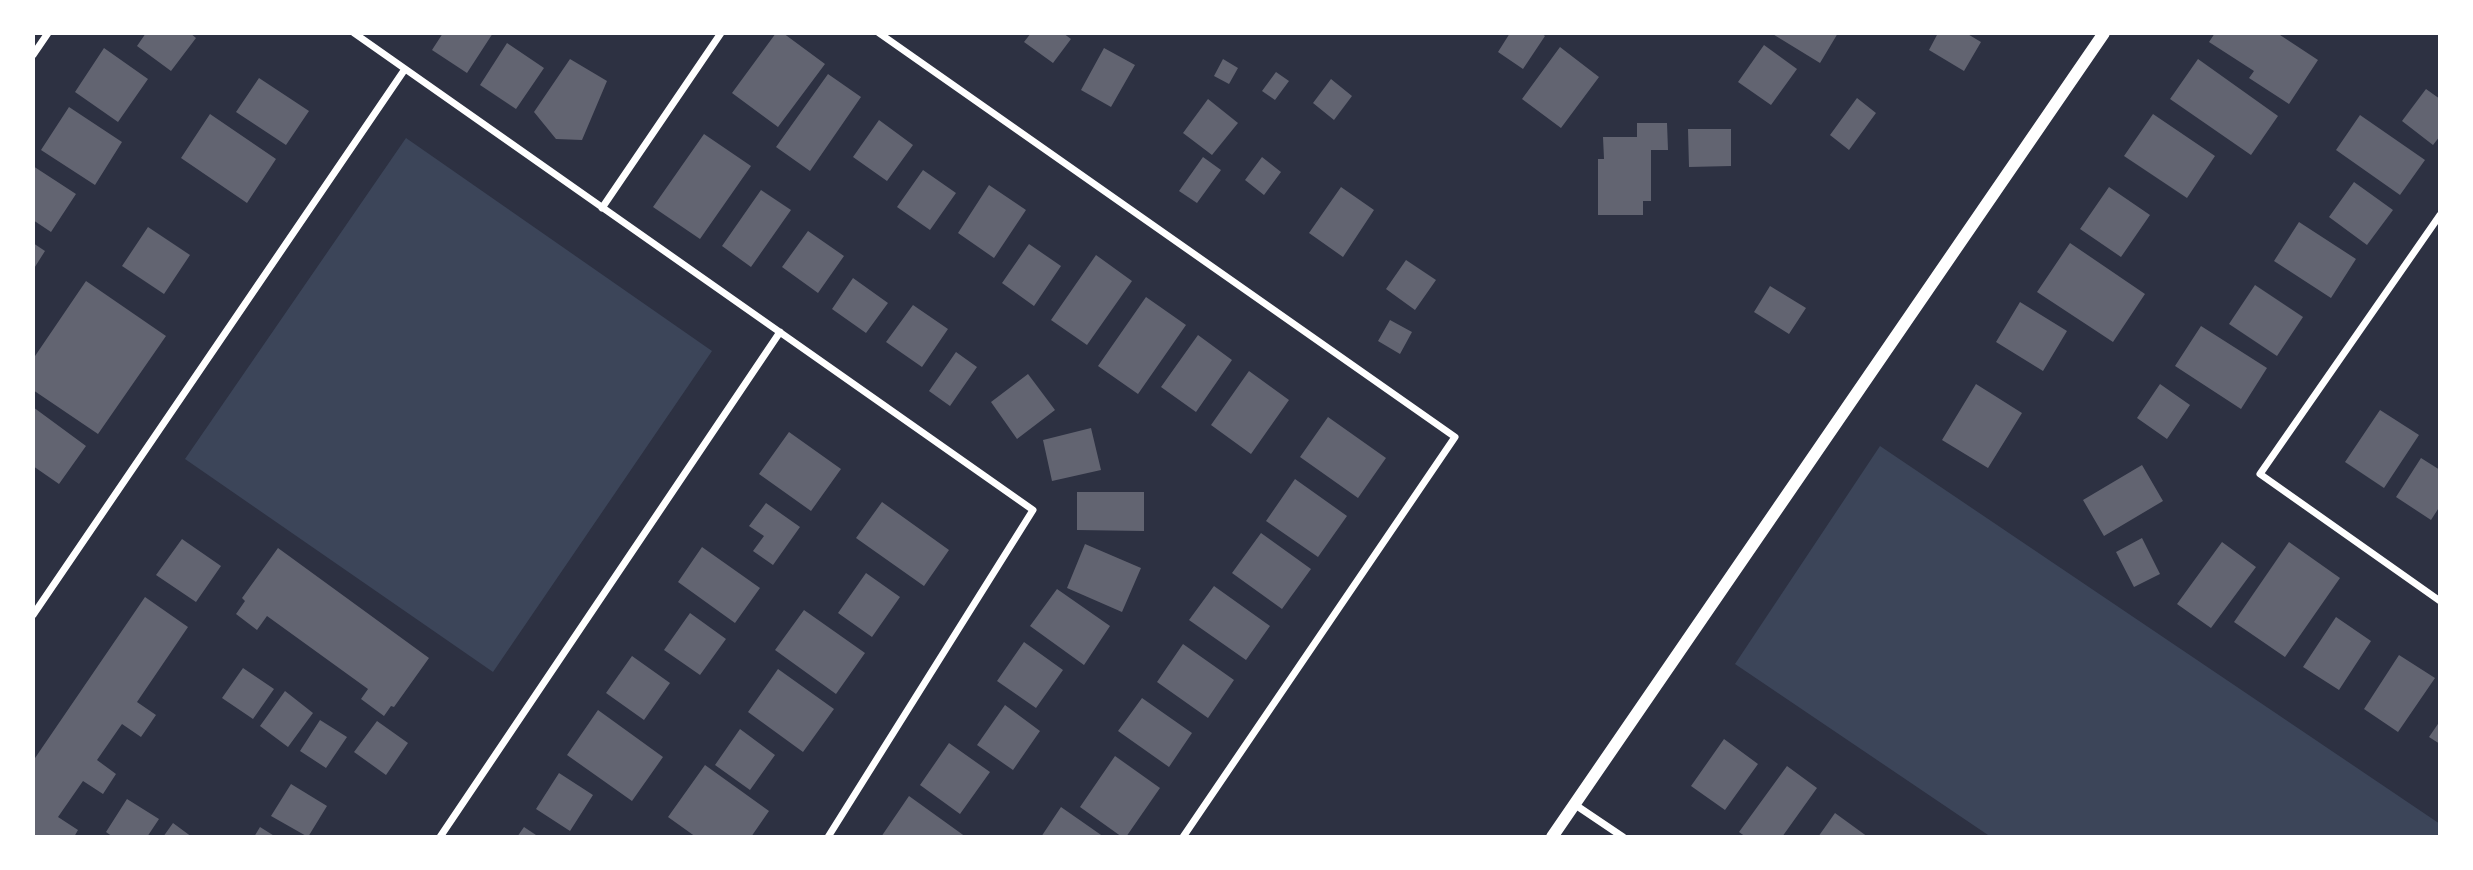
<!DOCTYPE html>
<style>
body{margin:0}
#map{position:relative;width:2473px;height:870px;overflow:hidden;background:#2d3142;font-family:"Noto Sans",sans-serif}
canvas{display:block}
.frame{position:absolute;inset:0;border:35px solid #fff;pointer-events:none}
</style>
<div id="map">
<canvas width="2473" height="870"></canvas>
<div class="frame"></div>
</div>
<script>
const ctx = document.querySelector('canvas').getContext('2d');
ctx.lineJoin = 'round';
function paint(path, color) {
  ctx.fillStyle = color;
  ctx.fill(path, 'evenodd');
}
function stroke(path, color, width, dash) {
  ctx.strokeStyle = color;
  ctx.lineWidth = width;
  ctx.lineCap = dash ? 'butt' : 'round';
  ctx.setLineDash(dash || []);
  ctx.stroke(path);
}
const green = new Path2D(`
 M406,138L712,351L493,672L185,459Z
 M1880,446L2440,824V837H1991L1735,664Z`);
const building = new Path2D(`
 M146,33H190L196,38L171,71L137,46Z
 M443,33H493L467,73L432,50Z
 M776,33H783L825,64L778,127L732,93Z
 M1031,33H1063L1071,39L1053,63L1024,42Z
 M1510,33H1541L1545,36L1523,69L1498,52Z
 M1771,33H1838L1820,63Z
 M1938,33H1966L1981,42L1964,71L1929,50Z
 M2215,33H2277L2318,60L2289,104L2249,78L2254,71L2209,42Z
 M507,43L544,68L516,109L480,85Z
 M1764,45L1797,69L1771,105L1738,82Z
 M1560,47L1599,77L1561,128L1522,99Z
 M104,48L148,79L118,122L75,92Z
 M1104,48L1135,65L1111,107L1081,90Z
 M570,59L607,81L582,140L556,139L534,112Z
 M1223,59L1238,68L1229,84L1214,76Z
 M2198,59L2278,116L2251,155L2170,99Z
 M1276,72L1289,81L1275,100L1262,91Z
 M828,74L861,97L810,171L776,147Z
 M259,78L309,111L286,145L236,112Z
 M1331,79L1352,96L1334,120L1313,103Z
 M2426,89L2440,99V136L2433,145L2402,121Z
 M1857,98L1876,113L1849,150L1830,135Z
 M1208,99L1238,123L1212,155L1183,133Z
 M69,107L122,142L95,185L41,150Z
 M210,114L276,159L247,203L181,158Z
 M2153,114L2215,156L2187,198L2124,156Z
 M2360,115L2425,160L2400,195L2336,150Z
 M879,120L913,145L887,181L853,157Z
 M1637,123H1667L1668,150H1651V201H1643V215H1598V159H1604L1603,137H1637Z
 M1688,129H1731V166L1689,167Z
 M704,134L751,166L700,239L653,207Z
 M1203,157L1221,170L1197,203L1179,191Z
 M1262,157L1281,172L1264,195L1245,180Z
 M33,166L76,194L51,232L33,220Z
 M923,170L956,193L930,230L897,207Z
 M2354,182L2393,210L2367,245L2329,217Z
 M989,185L1026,210L994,258L958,233Z
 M1341,187L1374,210L1343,257L1309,233Z
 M2109,187L2150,215L2121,257L2080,229Z
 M761,190L791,210L751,267L722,246Z
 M2299,222L2356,259L2331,298L2274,261Z
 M148,227L190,255L164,294L122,266Z
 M808,231L844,256L818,293L782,267Z
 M33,243L45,251L33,270Z
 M2070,243L2145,294L2113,342L2037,292Z
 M1029,244L1061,266L1034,306L1002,283Z
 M1096,255L1132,281L1087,345L1051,320Z
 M1406,260L1436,280L1415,310L1386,289Z
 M853,278L888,303L866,333L832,309Z
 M86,281L166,336L98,434L33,390V359Z
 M2255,285L2303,317L2277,356L2229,324Z
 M1770,286L1806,308L1789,334L1754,312Z
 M1146,297L1186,325L1138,394L1098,366Z
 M2020,302L2067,331L2043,371L1996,342Z
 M913,305L948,329L922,367L886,342Z
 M1390,320L1412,332L1400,354L1378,341Z
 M2201,326L2267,368L2241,409L2175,366Z
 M1198,335L1232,360L1196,412L1161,387Z
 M956,352L977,367L950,406L929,391Z
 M1249,371L1289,400L1251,454L1211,425Z
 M1028,374L1055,410L1017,439L991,402Z
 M1976,384L2022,413L1988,468L1942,440Z
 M2160,384L2190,405L2167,439L2137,418Z
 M33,407L86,446L59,484L33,466Z
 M2380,410L2419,435L2384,488L2345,462Z
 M1328,417L1386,458L1358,498L1300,457Z
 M1091,428L1101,470L1052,481L1043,440Z
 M789,432L841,469L811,511L759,474Z
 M2421,458L2440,470V506L2431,520L2396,497Z
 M2142,465L2163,501L2104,536L2083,500Z
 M1295,479L1347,516L1318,557L1266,521Z
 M1077,492H1144V531L1077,530Z
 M882,502L949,550L924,586L856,538Z
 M766,503L800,527L773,565L753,551L764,536L749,526Z
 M1261,533L1311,569L1282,609L1232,573Z
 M2142,538L2160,574L2134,587L2116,552Z
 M182,539L221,566L196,602L156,575Z
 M2222,542L2256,567L2211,628L2177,604Z
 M2289,542L2340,578L2285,657L2234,622Z
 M1085,544L1141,568L1122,612L1067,588Z
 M702,547L760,588L735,623L678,582Z
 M278,548L429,658L394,707L391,706L384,716L361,699L368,689L267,616L257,630L236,614L245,601L242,598Z
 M866,573L900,597L872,637L838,613Z
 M1214,586L1270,626L1246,660L1189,620Z
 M1057,589L1110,626L1084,665L1030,626Z
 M145,597L188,627L137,702L156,715L141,737L122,724L97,760L116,774L103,794L83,781L58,817L78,830L74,837H33V761Z
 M804,610L865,653L836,694L775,650Z
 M690,613L726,639L700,675L664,650Z
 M2336,617L2371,641L2339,690L2303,667Z
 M1024,642L1063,670L1036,708L997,681Z
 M1183,644L1234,680L1208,718L1157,682Z
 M2399,655L2435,678L2398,732L2364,709Z
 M632,656L670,683L644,720L606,693Z
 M243,668L274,689L253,719L222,698Z
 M778,669L834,709L803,752L748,712Z
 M285,691L313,713L288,747L260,726Z
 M1142,698L1192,733L1169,767L1118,731Z
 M1005,705L1040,731L1013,770L977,745Z
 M598,710L663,757L632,801L567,755Z
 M320,720L347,737L326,768L300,751Z
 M377,721L408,743L386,775L354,752Z
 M2440,721V744L2429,737Z
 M740,729L775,755L750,790L715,765Z
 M1724,739L1758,764L1725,810L1691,786Z
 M949,743L990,772L960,814L920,785Z
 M1115,756L1160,788L1126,837H1122L1080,807Z
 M705,765L769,811L751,837H696L668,817Z
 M1787,766L1817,788L1782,837H1746L1739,832Z
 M559,773L593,795L570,831L536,809Z
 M291,784L327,806L308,837L271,816Z
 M909,796L966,837H881Z
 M127,799L159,819L147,837H113L106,832Z
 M1061,807L1104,837H1041Z
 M1835,813L1868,837H1818Z
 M173,823L192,837H163Z
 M260,827L276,837H254Z
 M524,827L539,837H517Z`);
const minor = new Path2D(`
 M354,33L1033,510L828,837
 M879,33L1455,437L1183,837
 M33,55L48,33
 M602,208L721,33
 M2440,215L2260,474L2440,601
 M33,615L405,69
 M1574,804L1623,837
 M440,837L780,332`);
const tertiary = new Path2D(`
 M1552,837L2104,33`);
paint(green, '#3c4559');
paint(building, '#626471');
stroke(minor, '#fff', 7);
stroke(tertiary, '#fff', 12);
</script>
